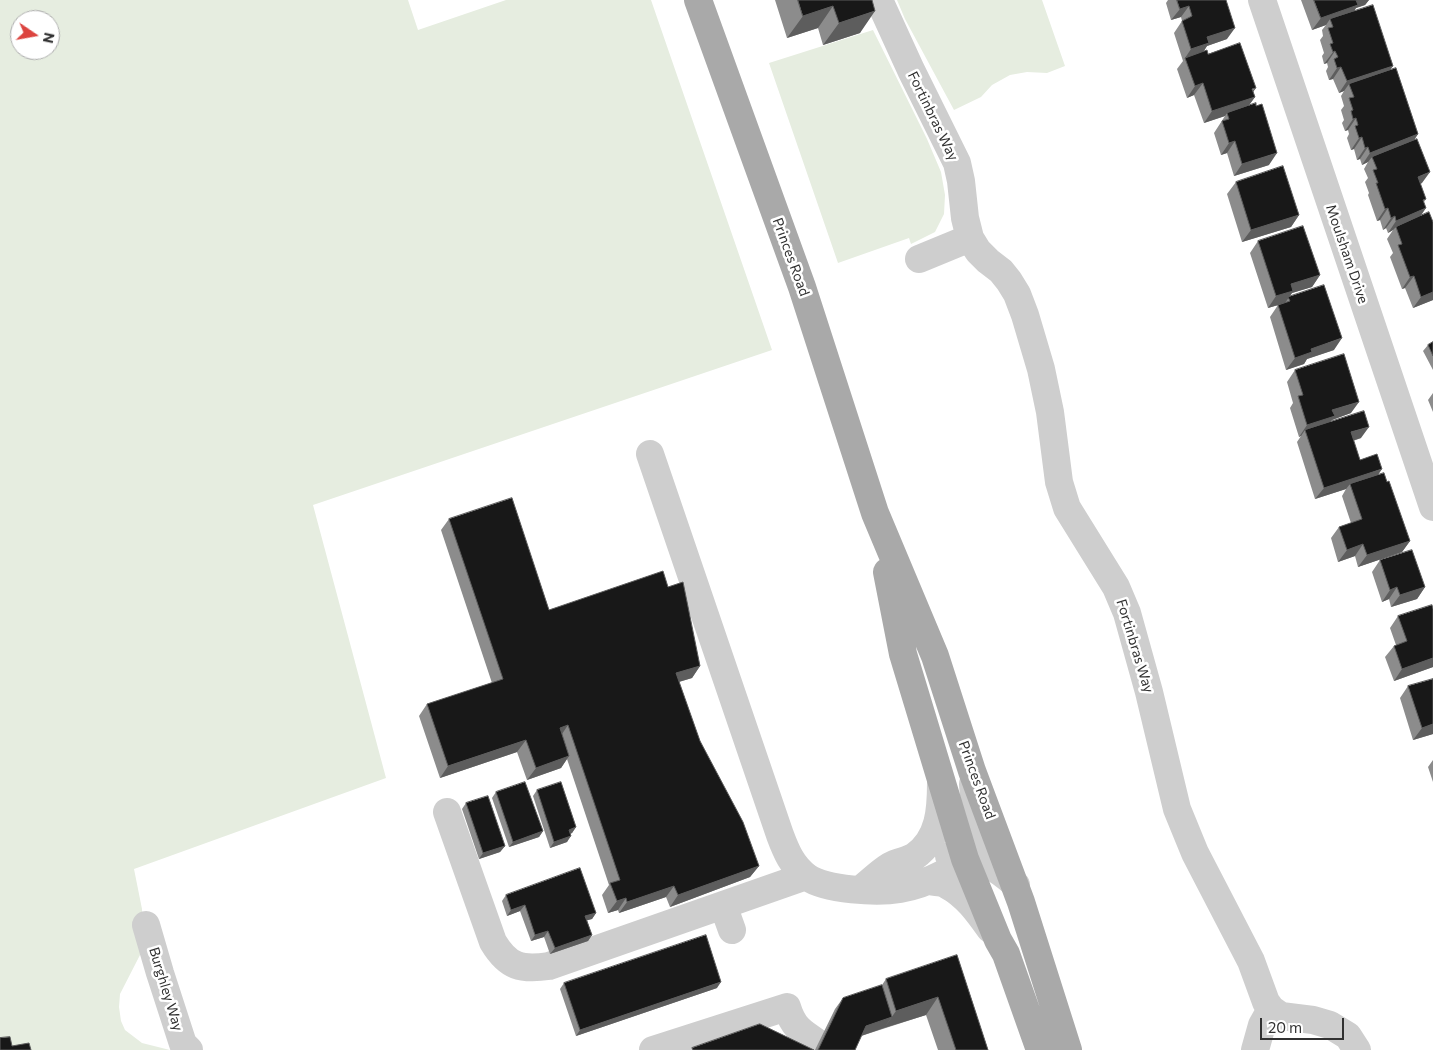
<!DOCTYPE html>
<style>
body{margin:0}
#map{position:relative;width:1433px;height:1050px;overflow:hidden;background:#fff;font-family:Commissioner,sans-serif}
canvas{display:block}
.north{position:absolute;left:10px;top:10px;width:50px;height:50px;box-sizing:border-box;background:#fff;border:1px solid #adadad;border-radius:50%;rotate:102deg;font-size:14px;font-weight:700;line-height:20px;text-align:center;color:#313131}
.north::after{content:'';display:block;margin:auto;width:18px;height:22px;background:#dc443f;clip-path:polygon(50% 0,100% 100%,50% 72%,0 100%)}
.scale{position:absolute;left:1260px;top:1018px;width:84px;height:22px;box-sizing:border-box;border:2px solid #313131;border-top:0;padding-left:6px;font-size:15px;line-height:18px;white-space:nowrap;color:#313131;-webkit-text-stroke:4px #fff;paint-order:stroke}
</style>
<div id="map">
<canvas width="1433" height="1050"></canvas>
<div class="north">N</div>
<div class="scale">20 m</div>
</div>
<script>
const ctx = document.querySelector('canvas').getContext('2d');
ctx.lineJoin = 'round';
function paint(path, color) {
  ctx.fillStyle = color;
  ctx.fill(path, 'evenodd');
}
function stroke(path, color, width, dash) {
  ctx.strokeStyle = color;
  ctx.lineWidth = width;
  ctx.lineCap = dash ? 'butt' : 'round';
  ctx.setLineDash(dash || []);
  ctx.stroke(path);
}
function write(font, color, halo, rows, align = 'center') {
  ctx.font = font + ' Commissioner,sans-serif';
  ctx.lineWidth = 5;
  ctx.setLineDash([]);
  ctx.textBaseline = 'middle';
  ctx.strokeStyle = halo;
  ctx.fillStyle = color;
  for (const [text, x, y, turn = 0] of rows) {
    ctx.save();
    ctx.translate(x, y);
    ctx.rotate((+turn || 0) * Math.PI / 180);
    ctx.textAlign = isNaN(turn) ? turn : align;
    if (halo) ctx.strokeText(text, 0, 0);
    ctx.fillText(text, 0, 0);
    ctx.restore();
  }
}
const green = new Path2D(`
 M0,0H408L418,30L506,0H651L772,350L313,505L386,778L134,869L142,909L143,937L140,955L120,994L119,1007L121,1021L125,1030L142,1043L170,1050H0ZM20,20H50V50H20Z
 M897,0H1042L1065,66L1047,73L1027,72L1010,75L992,85L981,97L954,110L905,19Z
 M873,30L927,139L941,172L945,195L944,214L935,232L911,244L909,238L838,263L769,63Z`);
const minor = new Path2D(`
 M879,0L911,70L957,163L961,181L965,218L970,238L978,251L988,261L1001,271L1009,281L1017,294L1025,315L1041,369L1050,412L1059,482L1067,508L1116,587L1127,613L1149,692L1177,809L1195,853L1251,961L1266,1002L1271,1009L1281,1016L1313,1020L1330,1025L1348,1036L1357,1050
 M1262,0L1433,507
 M919,259L970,238
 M650,454L780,835C786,851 792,866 807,877C826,890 877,893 900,889C923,885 965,868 974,845C980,827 974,802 973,784
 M447,812L493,942C508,967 521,970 549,966L806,876
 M949,856C981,862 991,862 1016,885
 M927,881C934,882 942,882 947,885C966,895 978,912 990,929
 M860,890C870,882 880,872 890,866C898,861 908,861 915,856C940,838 941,809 941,782
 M723,905L732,930
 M146,925L160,973L183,1044L189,1050
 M653,1050L787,1007C793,1027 801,1032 818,1043
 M1255,1050L1262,1025L1271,1009`);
const major = new Path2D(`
 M698,0L802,287L875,513L935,656L972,771L1021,902L1068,1050
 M887,572L903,654L965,859L998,940L1006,954L1040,1050`);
const wall = new Path2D(`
 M775,0H872L860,33L823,45L818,28L787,38Z
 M1168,0H1226L1227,39L1207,46L1204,51L1208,54L1253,91L1255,97L1249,105L1269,165L1234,176L1227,153L1221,155L1214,133L1225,116L1204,123L1194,95L1187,98L1177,69L1183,61L1174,33L1182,21L1181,17L1171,20L1166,3Z
 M1301,0H1369L1365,5L1356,8L1354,11L1393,66L1390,70L1418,134L1414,140L1422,183L1420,184L1426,199L1424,202L1421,216L1433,222V300L1413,308L1405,288L1402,289L1390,257L1393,253L1387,239L1393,230L1388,233L1386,228L1383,230L1380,220L1377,221L1368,195L1369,193L1365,182L1368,178L1364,169L1368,162L1362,165L1360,159L1357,160L1354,149L1351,150L1347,138L1349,134L1348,130L1345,131L1342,123L1344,120L1341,110L1344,106L1341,96L1344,91L1339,93L1333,79L1329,80L1326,71L1328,67L1327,63L1324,64L1322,56L1324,53L1320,40L1323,36L1322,30L1326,25L1312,30Z
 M1236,182L1299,215L1291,227L1242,242L1227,194Z
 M1258,241L1320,275L1312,287L1292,293L1289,297L1334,350L1307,359L1304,364L1286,370L1270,317L1278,305L1285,303L1268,308L1250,253Z
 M1433,342V370L1423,351L1428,345Z
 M1295,370L1351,413L1332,420L1330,422L1361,438L1353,441L1360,460L1378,475L1410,541L1402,552L1358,567L1355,556L1338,562L1331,538L1339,527L1351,523L1342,496L1346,489L1315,499L1297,442L1301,436L1299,437L1290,408L1293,403L1287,382Z
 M1433,393V412L1428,400Z
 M449,519L549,610L668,587L700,666L692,678L679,682L700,741L759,866L750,877L670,907L666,897L619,913L618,910L608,913L602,895L609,885L567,759L561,768L527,780L517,752L440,778L419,716L427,704L492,683L441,530Z
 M1380,560L1425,587L1417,599L1391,607L1389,599L1382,602L1372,572Z
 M1398,616L1433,667L1394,681L1385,657L1394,646L1396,645L1390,628Z
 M1408,686L1433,734L1413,740L1400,698Z
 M1433,760V782L1428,767Z
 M537,790L576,827L572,833L570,834L567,842L550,848L533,796Z
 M496,792L543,831L539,837L509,847L492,798Z
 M466,803L505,846L500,852L479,859L462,809Z
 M506,895L596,913L592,919L587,920L592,935L588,941L550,954L544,937L531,941L520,911L507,916L502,901Z
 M957,955L988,1050H938L926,1015L861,1036L855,1050H815L835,1009L843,998L882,985L886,979Z
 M564,983L717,988L576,1036L560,989Z`);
const shadedWall = new Path2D(`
 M1355,0H1369L1365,5L1356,8L1350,17L1330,19L1326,25L1312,30L1321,18Z
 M833,6L818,28L787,38L803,16Z
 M1189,6L1181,17L1171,20L1180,9Z
 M875,11L860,33L823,45L839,23Z
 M1235,28L1227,39L1207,46L1201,55L1185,58L1191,49L1207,37Z
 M1335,51L1327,63L1324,64L1333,52Z
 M1393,66L1384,77L1349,84L1344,91L1339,93L1347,81Z
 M1341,67L1333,79L1329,80L1337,68Z
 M1203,83L1194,95L1187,98L1195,86Z
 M1256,88L1248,99L1255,97L1247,108L1227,113L1225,116L1204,123L1212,111Z
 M1356,118L1348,130L1345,131L1353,119Z
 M1418,134L1410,146L1372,157L1368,162L1362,165L1370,153Z
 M1362,137L1354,149L1351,150L1359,138Z
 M1235,141L1227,153L1221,155L1229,143Z
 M1368,147L1360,159L1357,160L1365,148Z
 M1277,153L1269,165L1234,176L1242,164Z
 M1430,172L1422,183L1409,189L1418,177Z
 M1388,208L1380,220L1377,221L1385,209Z
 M1426,208L1418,220L1396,227L1393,230L1388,233L1396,221Z
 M1299,215L1291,227L1242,242L1251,230Z
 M1395,216L1386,228L1383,230L1391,218Z
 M1320,275L1312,287L1292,293L1285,303L1268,308L1276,296L1291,284Z
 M1414,276L1405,288L1402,289L1410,277Z
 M1433,292V300L1413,308L1421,297Z
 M1342,338L1334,350L1307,359L1304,364L1286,370L1295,358L1311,349Z
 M1359,402L1351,413L1332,420L1326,427L1305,430L1301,436L1299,437L1307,425L1332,410Z
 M1369,427L1361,438L1342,444L1351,432Z
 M1382,469L1374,481L1350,484L1346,489L1315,499L1324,488Z
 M1410,541L1402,552L1358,567L1367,555Z
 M1363,544L1355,556L1338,562L1347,550Z
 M1397,587L1389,599L1382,602L1390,590Z
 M1425,587L1417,599L1391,607L1400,595Z
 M1433,658V667L1394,681L1402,669Z
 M700,666L692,678L668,685L676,673Z
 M1433,724V734L1413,740L1422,728Z
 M568,725L560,737V728Z
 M526,740L517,752L440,778L448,766Z
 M569,756L561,768L527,780L536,768Z
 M576,827L572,833L565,836L569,830Z
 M543,831L539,837L509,847L513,842Z
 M571,836L567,842L550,848L554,842Z
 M505,846L500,852L479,859L483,853Z
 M759,866L750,877L670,907L678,895Z
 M674,886L666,897L619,913L627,902Z
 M626,898L618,910L608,913L617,901Z
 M525,905L520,911L507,916L511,910Z
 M596,913L592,919L581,922L585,916Z
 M548,931L544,937L531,941L535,935Z
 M592,935L588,941L550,954L555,948Z
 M721,982L717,988L576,1036L580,1030Z
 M938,997L926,1015L884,1028L896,1011Z
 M892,1017L884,1028L858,1037L866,1026Z`);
const building = new Path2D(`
 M798,0H872L875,11L839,23L833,6L803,16Z
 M1177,0H1226L1235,28L1207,37L1209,43L1191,49L1182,21L1192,16L1189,6L1180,9Z
 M1314,0H1356L1358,5L1321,18Z
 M1373,5L1393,66L1347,81L1341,67L1337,68L1334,59L1338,57L1335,51L1333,52L1330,44L1333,43L1328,28L1333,27L1330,19Z
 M1240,43L1256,88L1252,89L1255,97L1212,111L1203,83L1195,86L1185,58L1207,50L1208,54Z
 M1396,68L1418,134L1370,153L1368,147L1365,148L1362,137L1359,138L1355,126L1358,125L1356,118L1353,119L1351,111L1353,110L1349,98L1354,97L1349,84Z
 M1256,103V106L1262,104L1277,153L1242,164L1235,141L1229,143L1222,121L1229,119L1227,113Z
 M1417,139L1430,172L1418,177L1426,199L1423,200L1426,208L1396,221L1395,216L1391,218L1388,208L1385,209L1376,183H1378L1373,170L1377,169L1372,157Z
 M1283,166L1299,215L1251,230L1236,182Z
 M1429,212L1433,222V292L1421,297L1414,276L1410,277L1398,245L1402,244L1396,227Z
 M1303,226L1320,275L1291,284L1293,291L1276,296L1258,241Z
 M1324,285L1342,338L1311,349L1312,352L1295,358L1278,305L1290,301L1288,297Z
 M1433,342V356L1428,345Z
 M1344,354L1359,402L1332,410L1335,416L1307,425L1298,396L1303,395L1295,370Z
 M1364,411L1369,427L1351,432L1360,460L1377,454L1382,469L1324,488L1305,430Z
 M1384,473L1387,482L1389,481L1410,541L1367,555L1363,544L1347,550L1339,527L1362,519L1350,484Z
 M512,498L549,610L663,571L668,587L683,582L700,666L676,673L700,741L743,822L759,866L678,895L674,886L627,902L626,898L617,901L610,883L620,880L568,725L560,728L569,756L536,768L526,740L448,766L427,704L503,679L449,519Z
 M1412,550L1425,587L1400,595L1397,587L1390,590L1380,560Z
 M1432,605L1433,609V658L1402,669L1394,646L1407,641L1398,616Z
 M1433,679V724L1422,728L1408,686Z
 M525,782L543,831L513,842L496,792Z
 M561,782L576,827L569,830L571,836L554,842L537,790Z
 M488,796L505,846L483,853L466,803Z
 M580,868L596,913L585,916L592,935L555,948L548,931L535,935L525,905L511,910L506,895Z
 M706,935L721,982L580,1030L564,983Z
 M957,955L988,1050H956L938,997L896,1011L886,979Z
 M882,985L892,1017L866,1026L855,1050H818L843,998Z
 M760,1024L814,1050H693L692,1048Z
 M10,1037L12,1046L29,1043L31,1050H0V1038Z`);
const streetNames = [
 ["Fortinbras Way",933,116,64],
 ["Moulsham Drive",1347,254,71],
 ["Princes Road",791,257,70],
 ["Fortinbras Way",1135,646,73],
 ["Princes Road",977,780,70],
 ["Burghley Way",166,989,73]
];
paint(green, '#e6ede0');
stroke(minor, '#cecece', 28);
stroke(major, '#a9a9a9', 28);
paint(wall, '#8c8c8c');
paint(shadedWall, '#5d5d5d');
paint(building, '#181818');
stroke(building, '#5d5d5d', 1);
write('14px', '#313131', '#fff', streetNames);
</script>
